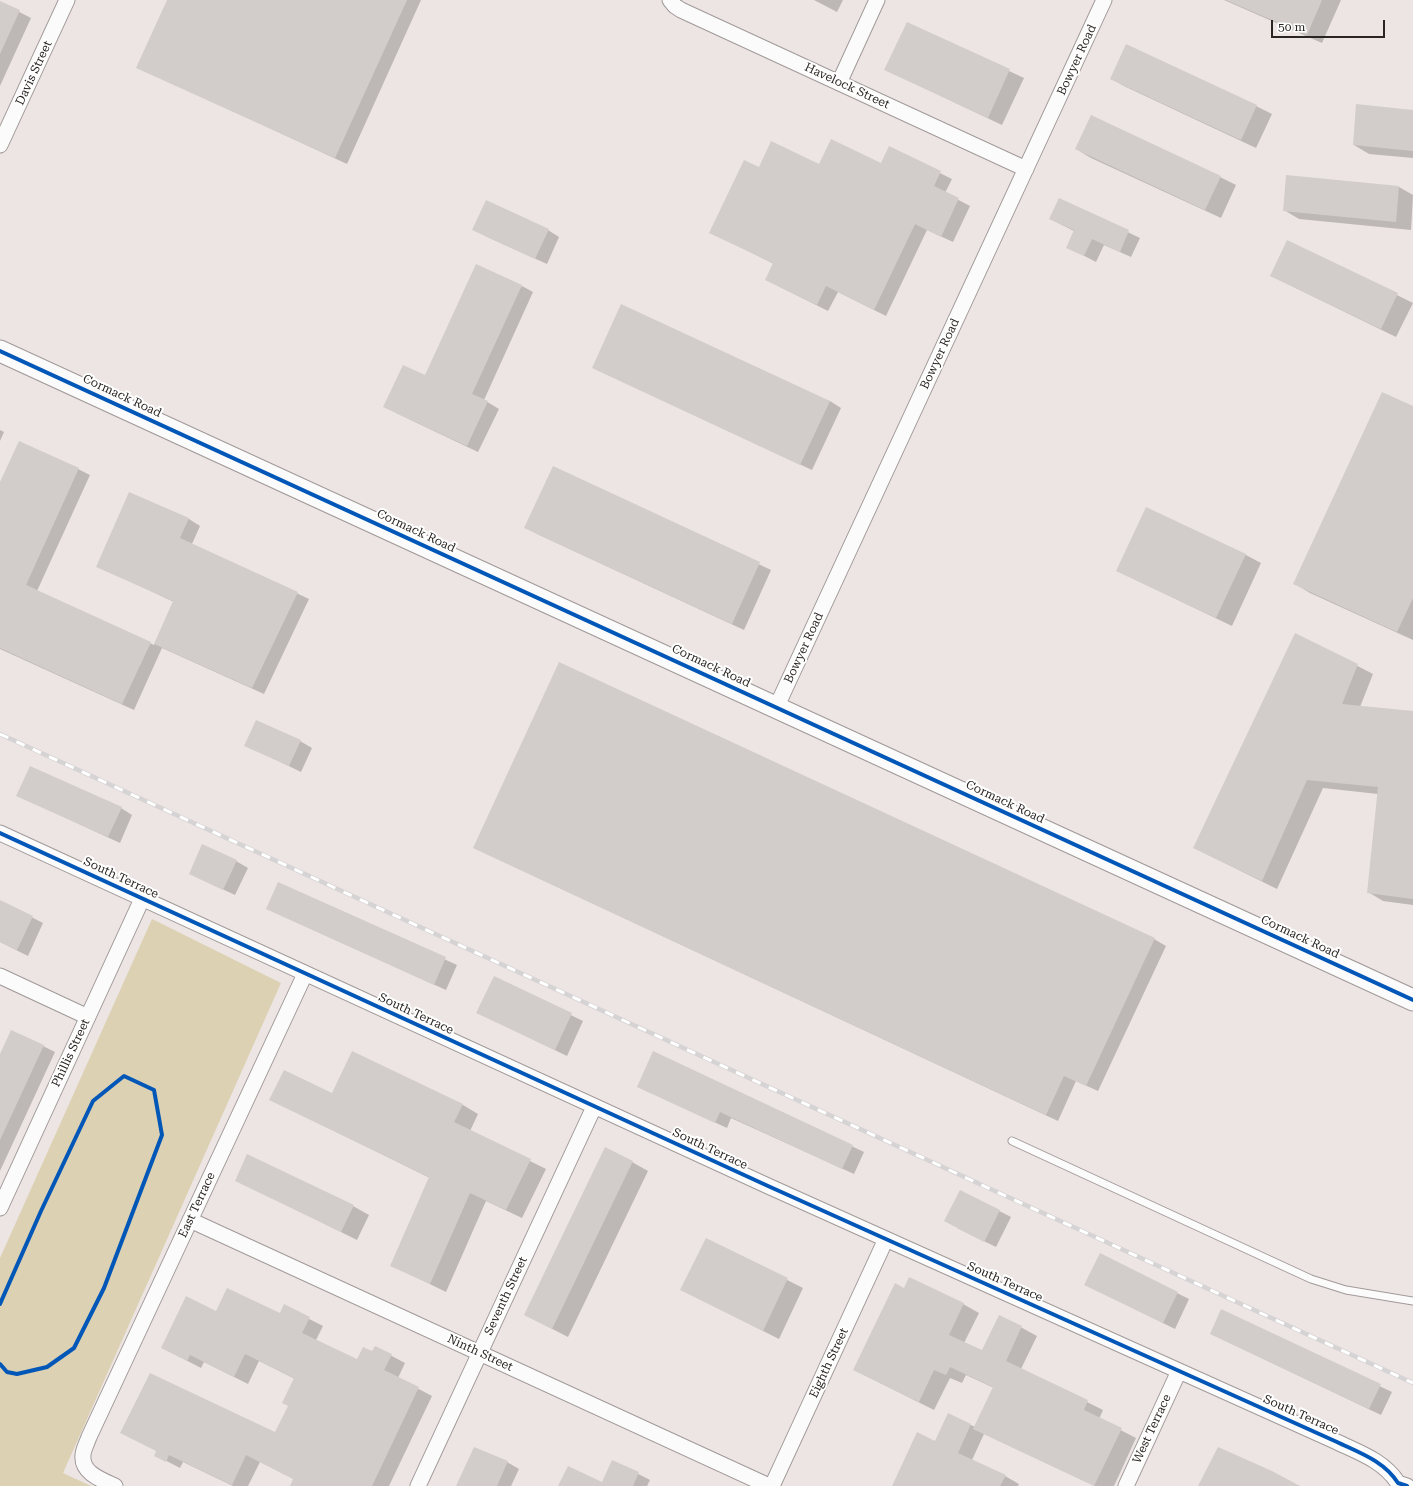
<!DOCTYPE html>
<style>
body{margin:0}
#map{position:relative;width:1413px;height:1486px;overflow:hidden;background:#ede5e3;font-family:"Roboto Serif",serif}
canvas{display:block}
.scale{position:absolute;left:1271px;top:20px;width:114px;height:18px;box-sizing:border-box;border:2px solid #2a2523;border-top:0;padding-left:5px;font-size:12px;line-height:14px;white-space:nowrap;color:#2a2523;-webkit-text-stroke:3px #fff;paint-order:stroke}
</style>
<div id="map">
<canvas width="1413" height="1486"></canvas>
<div class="scale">50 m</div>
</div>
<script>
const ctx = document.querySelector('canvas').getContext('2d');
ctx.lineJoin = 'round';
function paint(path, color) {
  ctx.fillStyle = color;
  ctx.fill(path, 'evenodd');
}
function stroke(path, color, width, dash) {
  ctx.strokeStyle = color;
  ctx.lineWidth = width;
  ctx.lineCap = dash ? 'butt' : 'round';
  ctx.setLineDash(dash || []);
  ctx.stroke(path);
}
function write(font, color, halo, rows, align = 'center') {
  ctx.font = font + ' "Roboto Serif",serif';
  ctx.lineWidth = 4;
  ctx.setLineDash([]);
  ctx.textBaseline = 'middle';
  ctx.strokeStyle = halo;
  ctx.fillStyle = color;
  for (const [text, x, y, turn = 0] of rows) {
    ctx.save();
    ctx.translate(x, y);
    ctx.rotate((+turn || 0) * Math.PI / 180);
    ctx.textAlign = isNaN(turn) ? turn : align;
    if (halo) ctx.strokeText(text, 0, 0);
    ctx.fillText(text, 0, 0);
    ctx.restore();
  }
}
const green = new Path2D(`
 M152,919L281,983L63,1473L91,1486H0V1258Z`);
const shadow = new Path2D(`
 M168,0H421L347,164L137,67Z
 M814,0H843L837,12Z
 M1224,0H1341L1322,43Z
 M0,2L31,18L0,86Z
 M907,23L1024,78L1002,125L886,70Z
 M1111,79L1256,106L1272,114L1256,148L1126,87Z
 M1413,111V158L1369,154L1354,145Z
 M889,148L952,179L945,193L970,206L953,242L927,230L886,316L838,292L828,311L778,286L774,264L710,232L759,168L881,164Z
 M1076,149L1220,177L1236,185L1221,218L1091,158Z
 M1399,187L1413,195L1411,230L1299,219L1284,210Z
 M1059,199L1140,238L1131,257L1104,245L1096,262L1067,247L1074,231L1050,219Z
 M548,230L559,237L547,264L485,236Z
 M1288,241L1413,303L1396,337L1271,276Z
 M522,286L533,292L484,400L499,409L478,452L396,413L425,377Z
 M593,368L830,401L841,408L812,470Z
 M1413,407V640L1310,593L1295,584Z
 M0,430L4,432L0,441Z
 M553,467L771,570L744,630L537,534Z
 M78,469L90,475L37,591L154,645L174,602L97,566L130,493L189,519L200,526L192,544L309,599L264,694L162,648L134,710L0,649V485Z
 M1246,555L1261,563L1232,626L1117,571Z
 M1296,634L1373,674L1360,707L1413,712V905L1383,901L1368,892L1378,794L1323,788L1277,889L1194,848Z
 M300,741L312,748L301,772L245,745Z
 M18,796L121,808L132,815L120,843Z
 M474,848L1154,939L1166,946L1098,1091L1076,1081L1058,1121Z
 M236,861L248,868L235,895L190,874Z
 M279,883L457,965L446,990L267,909Z
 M0,901L43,923L28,956L0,942Z
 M494,978L583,1021L567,1056L478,1013Z
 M43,1046L55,1052L0,1171V1056Z
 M654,1052L864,1152L854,1174L731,1118L727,1128L638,1087Z
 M332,1094L463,1105L478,1114L470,1131L546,1169L522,1218L486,1201L446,1292L391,1265L430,1178L271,1100Z
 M632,1162L648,1171L568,1337L525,1315Z
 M236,1180L353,1206L369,1215L357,1240Z
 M960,1191L1011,1217L996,1247L957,1228Z
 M706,1239L803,1288L779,1339L682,1290Z
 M1100,1255L1189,1299L1175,1329L1086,1285Z
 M905,1289L963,1304L979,1313L964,1343L983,1352L1000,1316L1037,1336L1021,1369L1103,1410L1099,1419L1136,1438L1114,1486H1095L984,1434L972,1460L1005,1476L1019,1484L1018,1486H893L935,1442L948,1414L975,1427L994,1388L966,1375L962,1383L950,1378L934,1410L854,1370Z
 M284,1306L323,1326L316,1340L358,1361L373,1353L375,1347L405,1363L398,1378L432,1396L389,1486H291L294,1479L260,1462L248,1486H233L183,1462L180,1468L155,1455L157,1451L276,1433L289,1406L295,1379L259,1361L248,1384L204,1362L201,1368L176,1355L216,1312L280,1315Z
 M1222,1311L1392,1392L1381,1415L1211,1334Z
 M613,1461L650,1480L647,1486H559L602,1483Z
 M507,1462L519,1469L511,1486H457Z`);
const building = new Path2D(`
 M167,0H407L335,158L136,68Z
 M1226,0H1322L1307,35Z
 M0,1L20,10L0,54Z
 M907,22L1010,69L988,118L884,70Z
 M1126,44L1257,105L1241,140L1110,79Z
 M1356,104L1413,110V151L1353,145Z
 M1091,115L1221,176L1205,210L1075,149Z
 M831,139L881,163L889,146L941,171L934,186L959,198L941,237L915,224L874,310L826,286L817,305L765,280L773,263L709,233L744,160L759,167L771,141L819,164Z
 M1286,175L1399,186L1396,222L1283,211Z
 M1059,198L1129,230L1120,252L1092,239L1084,256L1066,248L1074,230L1049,219Z
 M486,200L549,229L535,259L472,230Z
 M1287,240L1398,293L1381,329L1270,276Z
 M476,264L522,285L472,394L488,401L467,446L383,407L403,365L425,375Z
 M621,304L830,401L800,465L592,368Z
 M1382,392L1413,406V598L1397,632L1293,584Z
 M19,441L79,468L26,585L151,642L122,704L0,648V482Z
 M553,466L760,562L732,624L524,528Z
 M129,492L189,518L180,538L298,592L252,688L154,644L173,601L96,567Z
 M1146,507L1246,554L1216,618L1116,571Z
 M1295,633L1358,664L1342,704L1413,711V899L1367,893L1378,787L1307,780L1262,881L1193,848Z
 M559,662L1155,938L1086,1086L1064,1076L1046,1115L473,848Z
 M256,720L301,740L289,766L244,746Z
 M30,766L122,807L108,837L16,796Z
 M202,844L237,860L223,890L189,874Z
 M278,882L446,957L434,985L266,909Z
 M0,900L33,916L17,950L0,942Z
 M494,976L572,1013L555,1050L476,1013Z
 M11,1030L44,1045L0,1140V1054Z
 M352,1051L463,1104L454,1122L531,1159L506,1210L470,1193L430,1284L390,1266L429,1177L269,1100L284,1070L332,1093Z
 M653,1051L853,1145L842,1169L720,1112L715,1123L637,1087Z
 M605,1147L633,1161L552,1329L524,1315Z
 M247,1154L354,1205L341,1232L235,1181Z
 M960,1190L1000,1210L984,1242L944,1221Z
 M706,1238L788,1278L763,1331L680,1290Z
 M1100,1253L1178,1292L1163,1323L1084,1285Z
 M909,1277L964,1303L949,1335L982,1350L999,1315L1022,1326L1006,1361L1088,1400L1084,1410L1122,1428L1094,1486L973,1429L993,1387L950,1367L946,1375L934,1370L919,1402L853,1370L895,1283L904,1288Z
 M227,1288L280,1313L284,1304L310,1317L302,1333L357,1359L363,1347L372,1351L375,1346L392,1354L384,1370L419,1387L372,1486H290L293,1479L246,1455L232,1485L169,1455L166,1462L154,1456L156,1451L120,1433L150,1373L275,1432L288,1406L282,1403L294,1378L245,1354L234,1377L190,1355L187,1361L161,1348L186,1296L216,1311Z
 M1221,1309L1381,1384L1369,1409L1210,1334Z
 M948,1413L971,1424L958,1453L1006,1475L1000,1486H892L917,1432L935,1441Z
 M474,1447L508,1461L497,1486H456Z
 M1218,1447L1272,1471L1300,1486H1198Z
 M612,1460L639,1472L633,1486H558L568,1466L602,1482Z`);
const lane = new Path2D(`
 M1012,1141L1311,1279L1346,1290L1413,1301`);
const street = new Path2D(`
 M670,0L675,6L681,10L1026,169
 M839,83L877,0
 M0,145L67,0
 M776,708L1104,0
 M0,833L768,1186L1337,1442C1360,1453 1384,1461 1398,1483L1407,1486
 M0,976L88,1017
 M0,1208L142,899
 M190,1220L769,1486
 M115,1486C102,1480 81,1473 83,1455C83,1450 87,1443 89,1437L305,974
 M418,1486L594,1107
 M772,1486L886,1239
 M1126,1486L1179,1371`);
const secondary = new Path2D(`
 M0,351L1413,1000`);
const rail = new Path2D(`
 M0,734L1413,1383`);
const cycleway = new Path2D(`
 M0,351L1413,1000
 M0,833L768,1186L1337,1442C1360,1453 1384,1461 1398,1483L1407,1486
 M0,1304L41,1211L93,1101L124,1076L154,1090L162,1135L104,1288L74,1348L47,1367L17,1374L7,1372L0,1364`);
const streetNames = [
 ["Bowyer Road",1077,60,-65],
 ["Davis Street",34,73,-65],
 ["Havelock Street",847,86,25],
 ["Bowyer Road",940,354,-65],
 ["Cormack Road",122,396,25],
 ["Cormack Road",416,531,25],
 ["Bowyer Road",804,648,-65],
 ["Cormack Road",711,666,25],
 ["Cormack Road",1005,802,25],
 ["South Terrace",121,878,25],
 ["Cormack Road",1300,937,25],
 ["South Terrace",416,1014,25],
 ["Phillis Street",71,1053,-65],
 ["South Terrace",710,1149,25],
 ["East Terrace",197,1205,-65],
 ["South Terrace",1005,1282,24],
 ["Seventh Street",506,1296,-65],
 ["Ninth Street",480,1353,25],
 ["Eighth Street",829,1363,-65],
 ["South Terrace",1301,1415,24],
 ["West Terrace",1152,1429,-65]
];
paint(green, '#dcd1b2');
paint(shadow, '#0003');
paint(building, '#d2cdca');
stroke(lane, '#a09a99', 9);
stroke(street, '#a09a99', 17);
stroke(secondary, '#a09a99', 23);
stroke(lane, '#fcfbfb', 7);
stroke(street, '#fcfbfb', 15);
stroke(secondary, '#fcfbfb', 21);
stroke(rail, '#d5d3d3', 4.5);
stroke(rail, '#fff', 3, [9]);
stroke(cycleway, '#0057b8', 4);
write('12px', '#2a2523', '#fff', streetNames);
</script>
